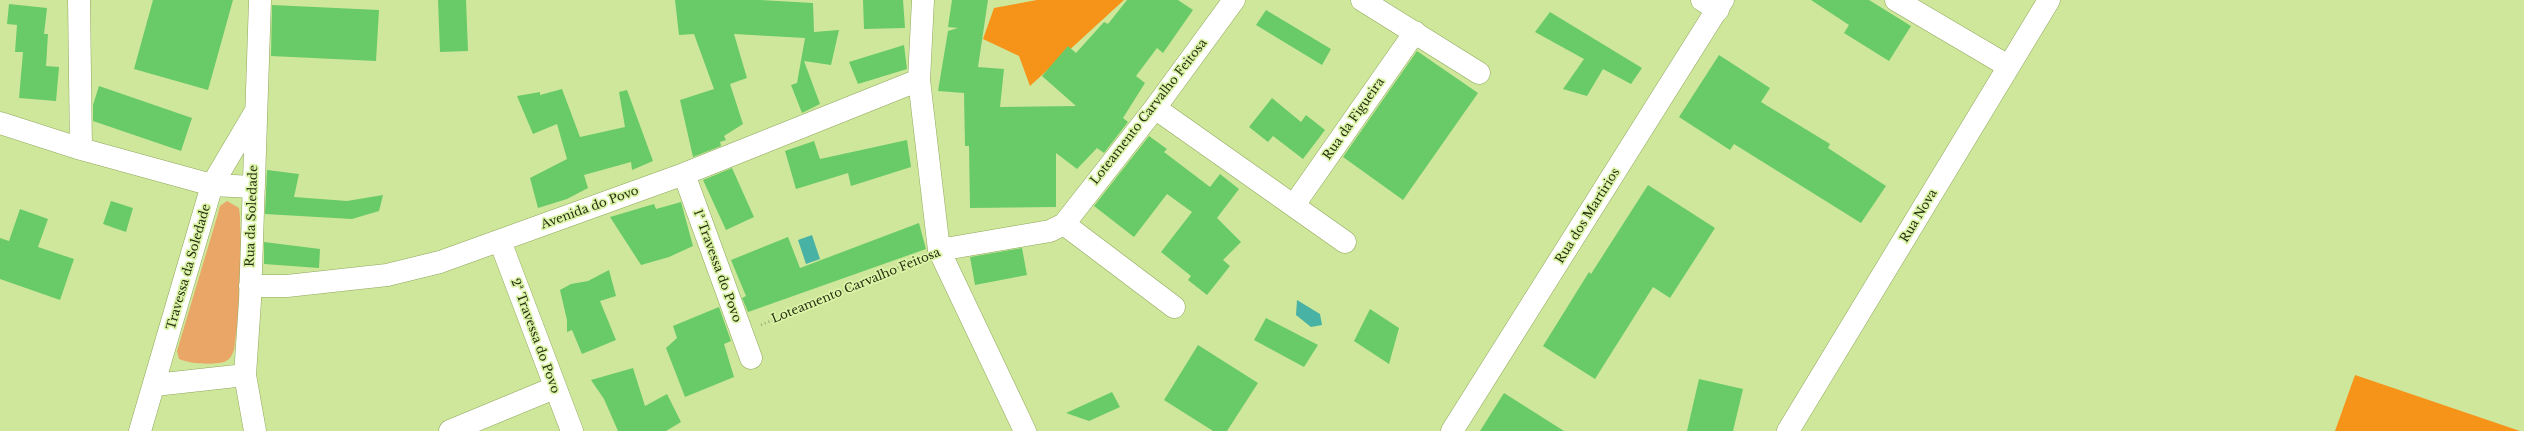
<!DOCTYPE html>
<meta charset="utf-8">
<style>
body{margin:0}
canvas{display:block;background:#cee79a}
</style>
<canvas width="2524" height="431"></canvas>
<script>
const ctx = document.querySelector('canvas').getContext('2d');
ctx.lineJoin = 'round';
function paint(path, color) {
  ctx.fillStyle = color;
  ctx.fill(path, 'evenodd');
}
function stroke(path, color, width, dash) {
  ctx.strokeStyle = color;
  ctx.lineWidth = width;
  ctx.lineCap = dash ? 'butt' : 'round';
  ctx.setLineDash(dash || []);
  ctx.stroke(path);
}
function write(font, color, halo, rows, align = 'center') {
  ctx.font = font + ' "Libre Baskerville",serif';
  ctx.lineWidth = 3.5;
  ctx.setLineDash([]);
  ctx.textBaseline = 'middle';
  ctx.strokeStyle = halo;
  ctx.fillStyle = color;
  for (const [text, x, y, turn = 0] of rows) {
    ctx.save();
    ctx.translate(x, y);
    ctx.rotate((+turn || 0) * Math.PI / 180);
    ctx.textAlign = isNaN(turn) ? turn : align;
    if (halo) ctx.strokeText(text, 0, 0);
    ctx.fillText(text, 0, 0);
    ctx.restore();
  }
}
const green = new Path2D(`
 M227,201L239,208L240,217L242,289L234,350C232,355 230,360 224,362C212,365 190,364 179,359L177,351L217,217L220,206Z`);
const forest = new Path2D(`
 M1037,0H1124L1030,86L1019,56L983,39L994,8Z
 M2355,375L2520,431H2335Z`);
const water = new Path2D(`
 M812,235L820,259L806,264L798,240Z
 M1297,300L1320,314L1322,325L1311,327L1296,315Z`);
const building = new Path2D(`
 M153,0H233L208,90L134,69Z
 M438,0H466L468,51L440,52Z
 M675,0H760L813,3L814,32L839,30L831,65L804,61L820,104L802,113L791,85L797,83L805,38L734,34L747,78L730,84L743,124L724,136L726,140L720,142L721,146L693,157L680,100L714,89L694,34L679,35Z
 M863,0H903L905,28L864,29Z
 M952,0H988L978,67L1004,69L1000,107L1076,106L1042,76L1068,46L1076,53L1104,22L1108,24L1127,0H1178L1193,10L1163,53L1157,48L1136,76L1145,83L1123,118L1128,122L1104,153L1097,148L1077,169L1056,153V207L970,208L969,146H965L964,93L938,91L948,31L958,28L948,27Z
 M1811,0H1869L1911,26L1889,61L1844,33L1849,25Z
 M9,4L47,8L44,34H48L46,66L59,67L56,101L19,98L23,52H15L17,25L7,24Z
 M272,5L379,10L376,61L271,56Z
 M1266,10L1331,49L1322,65L1256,25Z
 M1550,12L1642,68L1631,84L1603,69L1587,96L1563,89L1584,59L1535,32Z
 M904,45L907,69L858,84L849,62Z
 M1417,51L1478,93L1403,200L1343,157Z
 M1719,55L1770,88L1761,102L1830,144L1828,148L1886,186L1861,223L1734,144L1730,150L1679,117Z
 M99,86L192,118L181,151L93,121V105Z
 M562,89L580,137L625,127L619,92L627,90L653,161L632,170L631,162L584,175L588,188L567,199L538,208L530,178L567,159L557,124L533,134L517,96L540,92V95Z
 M1272,98L1301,122L1306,115L1325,130L1303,159L1273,136L1268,142L1249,127Z
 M1149,136L1167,149L1164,152L1210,187L1220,174L1239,189L1217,218L1241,242L1223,260L1230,266L1207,295L1188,280L1191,276L1161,252L1192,212L1167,194L1134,237L1094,206Z
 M907,140L911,167L851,186L848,173L796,189L785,151L814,141L820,159Z
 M732,168L754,217L726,230L703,180Z
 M267,170L299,174L294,197L347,201L383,195L379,211L352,219L265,214Z
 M1648,185L1715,228L1670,298L1653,287L1595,379L1543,346L1589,272L1591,274Z
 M111,201L133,208L126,232L103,224Z
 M681,202L693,246L669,257L641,265L610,217L654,204L656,209Z
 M20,209L48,219L38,247L74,259L60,300L0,279V238L9,241Z
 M919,223L926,249L748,312L742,298L746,296L731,260L788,237L800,268Z
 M264,242L320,249L319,268L264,264Z
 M1022,248L1027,275L975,285L970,257Z
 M609,270L616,296L600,301L616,340L582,354L572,330L567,332V320L560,290L571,284L588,281Z
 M719,307L731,341L724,344L734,377L685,397L666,348L677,338L673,326Z
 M1370,309L1399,328L1389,364L1354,341Z
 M1266,318L1318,345L1304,367L1254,340Z
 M1198,345L1258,383L1227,431H1213L1164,400Z
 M633,368L645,406L667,394L681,422L666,431H618L604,399L591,380Z
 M1699,379L1743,389L1733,431H1687Z
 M1112,392L1120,407L1089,421L1066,413Z
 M1504,393L1564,431H1480Z`);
const path = new Path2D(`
 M761,325L921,258`);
const street = new Path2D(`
 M79,0L81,149
 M923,0L919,80L939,250L1025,431
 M1362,0L1479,73
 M1702,0L1718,10
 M1896,0L2008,66
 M1155,108L1345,242
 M0,123L81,149L212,185L254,187
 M684,174L751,358
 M1294,205L1415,32
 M1064,224L1174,307
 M500,241L572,431
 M939,250L1050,231L1064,224L1155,108L1234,0
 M250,286H287L387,275L440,262L684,174L919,80
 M155,385L245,375
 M140,431L212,185L254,114
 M255,431L245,375L250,301L260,0
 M450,431L554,388`);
const secondary = new Path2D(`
 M1452,431L1723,0
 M1788,431L2049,0`);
const streetNames = [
 ["Loteamento Carvalho Feitosa",1149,112,-52],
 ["Rua da Figueira",1354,119,-55],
 ["Avenida do Povo",590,208,-20],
 ["Rua da Soledade",252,216,-88],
 ["Rua dos Martirios",1588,216,-58],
 ["Rua Nova",1919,216,-59],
 ["1ª Travessa do Povo",717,266,70],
 ["Travessa da Soledade",189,267,-74],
 ["Loteamento Carvalho Feitosa",856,286,-22],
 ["2ª Travessa do Povo",535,336,70]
];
paint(green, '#eaa666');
paint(forest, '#f69319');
paint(water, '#48b2a4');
paint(building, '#69cb67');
stroke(street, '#90a75c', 23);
stroke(secondary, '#90a75c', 23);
stroke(path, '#96a96c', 2.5, [1, 3]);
stroke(street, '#fff', 22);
stroke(secondary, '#fff', 22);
write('12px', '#273011', '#dbf4a7', streetNames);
</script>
